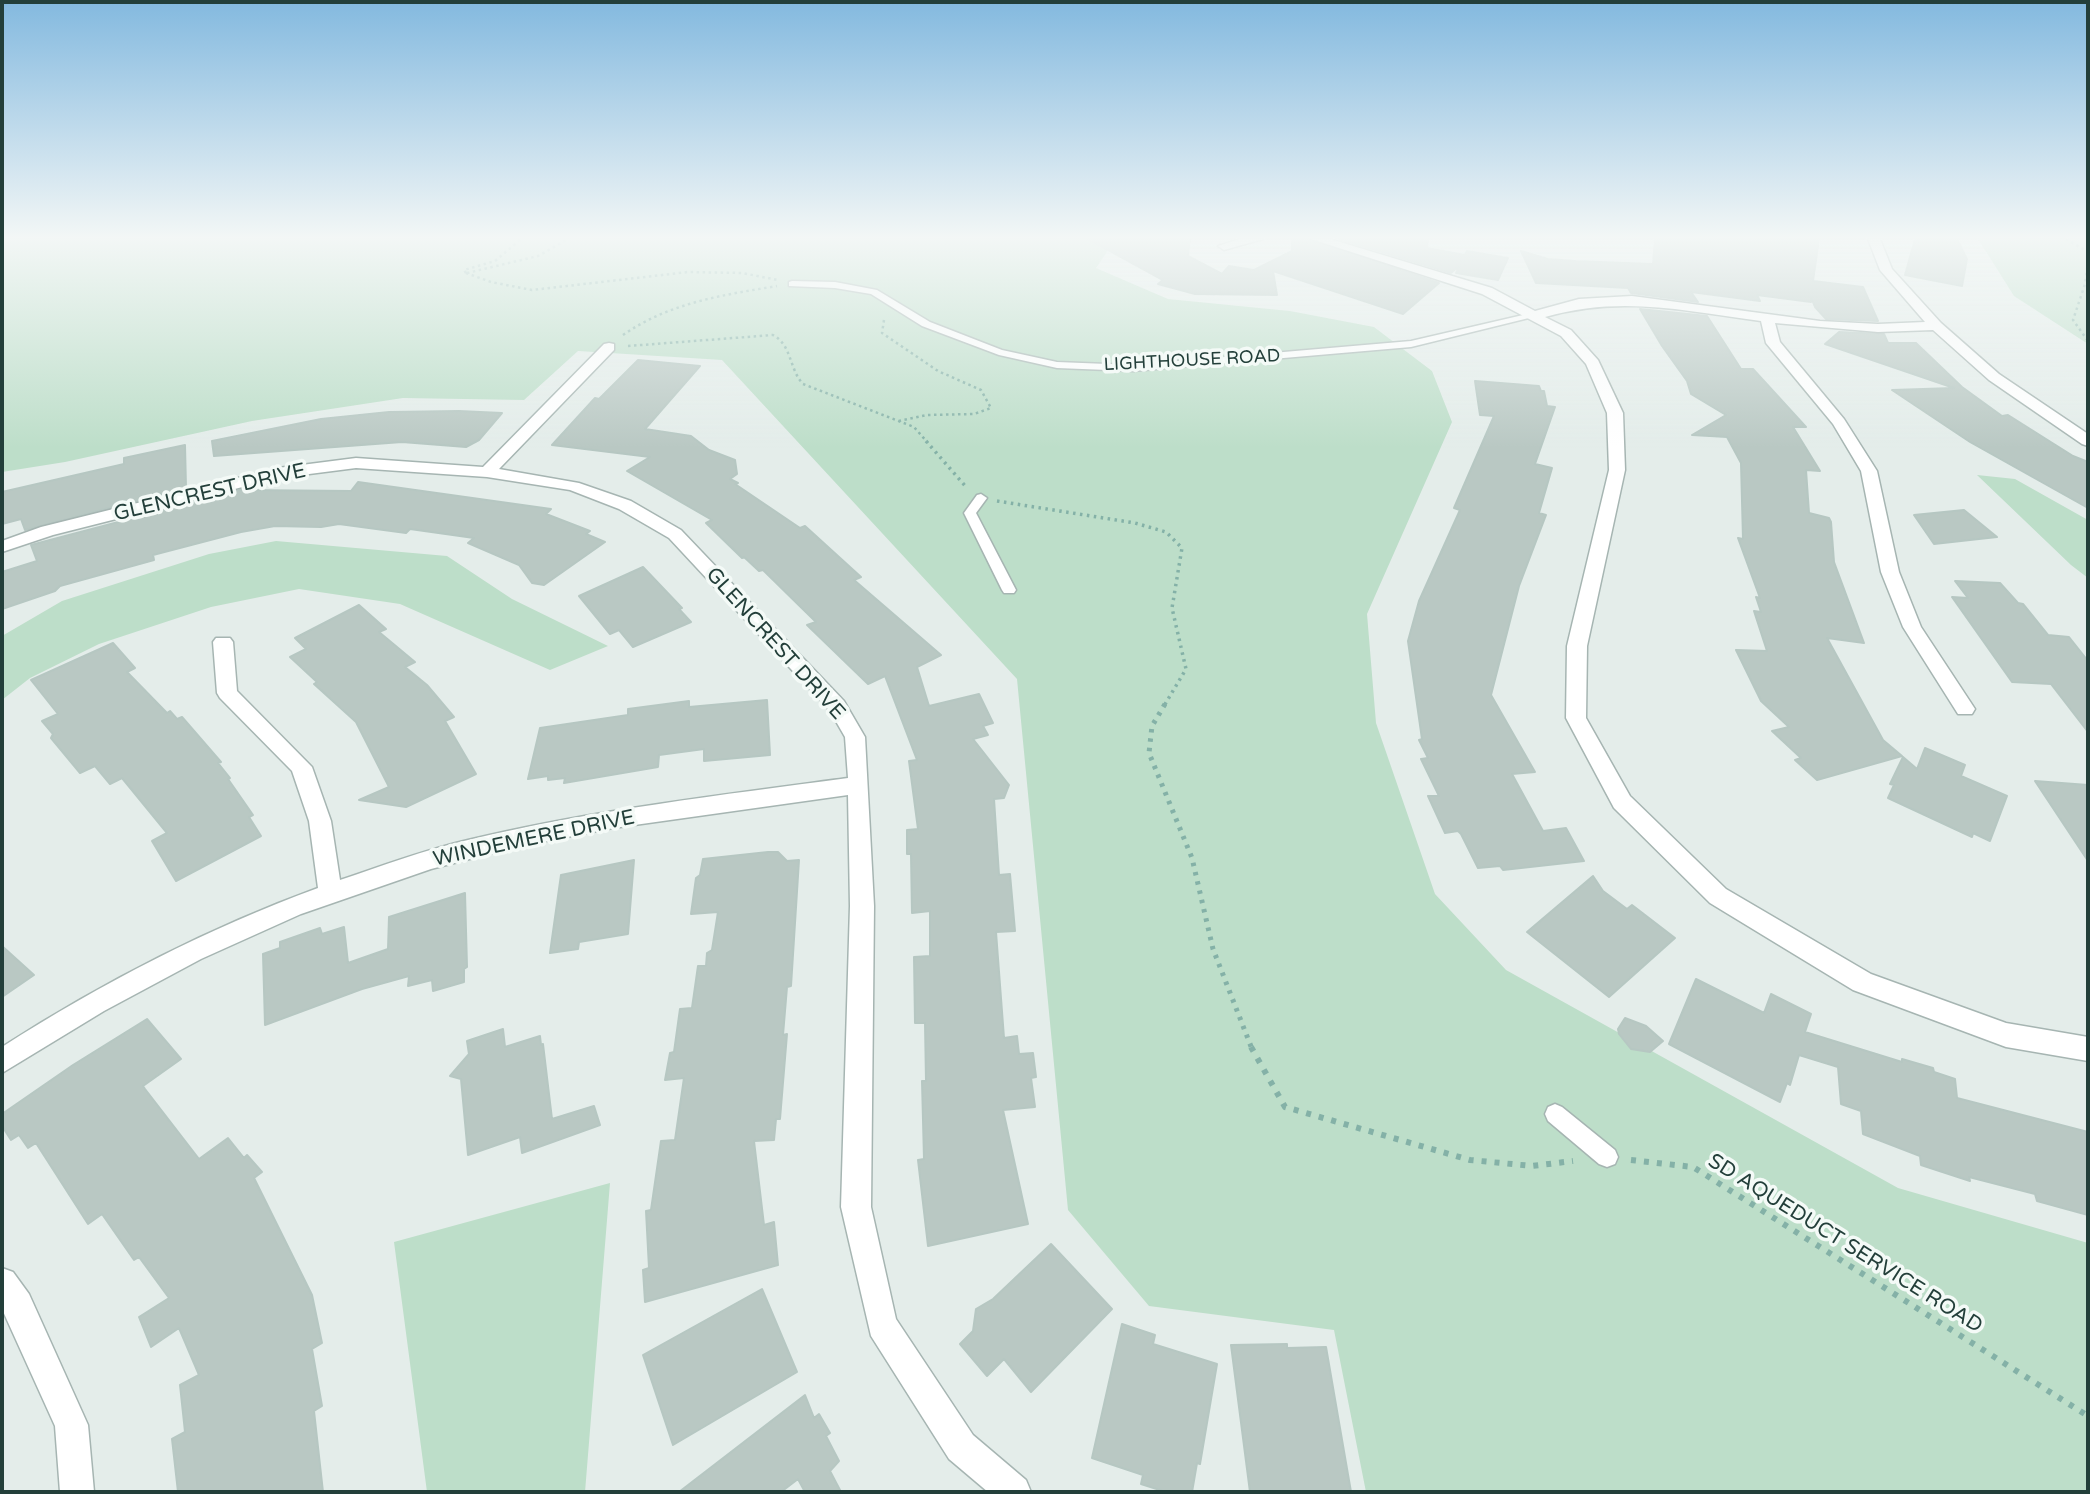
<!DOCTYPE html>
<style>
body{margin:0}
#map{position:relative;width:2090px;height:1494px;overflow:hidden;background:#e4edea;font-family:"Varela Round",sans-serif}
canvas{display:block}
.frame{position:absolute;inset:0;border:4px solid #233f3a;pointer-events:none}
</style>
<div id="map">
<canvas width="2090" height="1494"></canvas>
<div class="frame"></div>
</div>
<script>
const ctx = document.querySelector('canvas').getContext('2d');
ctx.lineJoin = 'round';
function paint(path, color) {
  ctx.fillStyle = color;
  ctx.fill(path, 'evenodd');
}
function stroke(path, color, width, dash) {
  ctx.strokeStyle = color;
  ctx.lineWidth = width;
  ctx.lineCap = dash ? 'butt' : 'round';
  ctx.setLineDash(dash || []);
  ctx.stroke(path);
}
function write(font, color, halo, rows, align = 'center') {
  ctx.font = font + ' "Varela Round",sans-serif';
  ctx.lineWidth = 7;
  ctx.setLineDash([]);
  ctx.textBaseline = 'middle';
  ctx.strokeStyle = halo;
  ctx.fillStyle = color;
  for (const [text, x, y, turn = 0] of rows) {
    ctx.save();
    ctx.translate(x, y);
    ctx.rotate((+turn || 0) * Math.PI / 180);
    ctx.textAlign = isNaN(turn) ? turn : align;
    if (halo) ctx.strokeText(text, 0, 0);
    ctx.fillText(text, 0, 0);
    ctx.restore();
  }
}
const green = new Path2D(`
 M2,239H1106L1107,252L1096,268L1168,299L1290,311L1374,327L1432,371L1452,422L1367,614L1376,723L1435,894L1506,970L1898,1188L2088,1243V1492H1366L1334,1330L1149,1306L1068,1210L1017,679L722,360L578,351L524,400L403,398L252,421L65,462L2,472Z
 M1978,239H2088V344L2014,296Z
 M1977,475L2015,479L2088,520V578L2071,565Z
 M276,541L447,556L512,599L608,646L550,670L400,604L299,589L211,607L99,644L30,678L2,700V636L62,601L209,554Z
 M610,1183L585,1492H427L394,1242Z`);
const building = new Path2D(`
 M1088,239H1190L1188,256L1222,274L1229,266L1254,270L1292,251V239H1308L1439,283L1403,314L1273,271L1277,295L1195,294L1158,284L1163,280Z
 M1339,239H1428L1427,248L1465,255L1467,251L1508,258L1498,280L1456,273L1460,265L1451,273Z
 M1655,239H1819L1813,281L1863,287L1878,321L1826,319L1815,307L1811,297V302L1757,295L1760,301L1691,292L1698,302L1631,293L1628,288L1536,283L1521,251L1548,259L1576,261L1653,264Z
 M1915,239H1957L1967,259L1962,286L1905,275Z
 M1640,309L1707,316L1741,369H1753L1806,427H1793L1820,471L1806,470L1809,513L1829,518L1831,522L1834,562L1864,643L1827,638L1883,740L1902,756L1817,780L1795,760L1801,758L1772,731L1789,727L1761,701L1736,650L1767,651L1754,611L1761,612L1756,597L1760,598L1738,538L1743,539L1741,463L1727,437L1692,435L1726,415L1691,394L1687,381L1662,346Z
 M1839,332L1884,334L1888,343H1916L1962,387L2002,416L2008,415L2073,456L2088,462V508L1970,442L1892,390L1954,388L1825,344Z
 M638,360L700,366L645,429L691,436L709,450L735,460L737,474L730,479L738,483L735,484L800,528L805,526L861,577L854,580L941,655L917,667L929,706L979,694L993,723L983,726L988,735L973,739L1009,785L1004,798L994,799L999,875L1010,874L1015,931L996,932L1004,1038L1017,1036L1019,1054L1033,1053L1036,1077L1031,1078L1035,1107L1003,1110L1028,1224L928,1246L918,1160L924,1159L922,1081H926L925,1023H915L914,957L930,956V911L912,913L911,854H907V830L918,829L909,761L917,760L885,676L868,684L807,625L816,622L763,570L759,571L744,557L742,558L706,523L712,520L627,471L650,457L552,445L595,398L599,399Z
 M1475,381L1539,386L1541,391H1544L1547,406L1555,407L1535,464L1552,468L1539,513L1546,515L1519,586L1491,695L1535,772L1512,774L1543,831L1566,828L1584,861L1503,870L1500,866L1478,868L1461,834L1458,831L1445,833L1428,796H1439L1421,759L1428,758L1419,740L1422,739L1408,641L1419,601L1460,510L1454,508L1494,416L1480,415Z
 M459,411L502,413L479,440L466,447L402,442L214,456L212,441L321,419L389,412Z
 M185,445L186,488L25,530L21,519L2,524V492L124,464V458Z
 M358,482L551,509L546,514L590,531L586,534L605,542L544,585L532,583L519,565L468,543L474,538L410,529L406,533L339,524L321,527L275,526L241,532L153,555L154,560L60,586L55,591L2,609V572L37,561L31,545L240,490L351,491Z
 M1964,510L1997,537L1934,544L1914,515Z
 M643,567L682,608L679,609L691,622L633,647L619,630L610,634L579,596Z
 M1955,581L2000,583L2018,603L2023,604L2048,635L2069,637L2088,661V732L2051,684L2012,682L1952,597L1968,598Z
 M359,605L386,629L379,632L415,662L405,667L427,685L454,717L445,721L476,774L406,807L359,800L389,787L356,722L314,684L317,682L290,657L306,649L295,638Z
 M113,643L135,668L127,672L167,713L170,711L177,719L182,717L221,762L218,763L230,778L228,779L253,815L249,817L261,836L176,881L152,841L167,833L122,778L110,784L95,766L80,773L51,738L53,734L42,721L58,714L31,680Z
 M767,700L770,755L704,761V749L659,755L658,767L564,783L565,778L548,780V776L528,779L540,728L628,715V709L689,701V707Z
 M1925,748L1965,765L1961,776L2007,796L1990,841L1973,833L1972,837L1888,798L1894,785L1890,784L1903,757L1917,769Z
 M2035,781L2088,785V861Z
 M768,852H778L787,861L799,860L791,986L787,987L783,1035L787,1034L780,1119H776L774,1140L754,1141L764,1225L774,1222L778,1265L645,1302L643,1270L649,1268L646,1211L651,1210L661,1141L675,1140L684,1078L665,1080L670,1053L674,1052L680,1009L692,1008L698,966H706L707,953L712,950L718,912L691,914L696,878L700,875L703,859Z
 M634,860L628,934L579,942L578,949L550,953L561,875Z
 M1593,876L1603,891L1627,909L1632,905L1675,938L1609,997L1527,932Z
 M465,893L467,967L464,969V982L433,991L432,980L408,986L409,976L362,989L265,1025L263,954L280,948V942L320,928L322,934L344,927L348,963L388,949L389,917Z
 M2,946L34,975L2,997Z
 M1696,979L1764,1013L1771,994L1811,1014L1805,1032L1902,1062V1059L1933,1068L1934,1072L1955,1079L1957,1098L2088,1132V1215L2037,1201L2035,1194L1969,1177L1970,1181L1921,1165L1920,1156L1863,1134L1861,1111L1841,1104L1838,1067L1799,1055L1790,1085L1787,1083L1780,1102L1669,1044Z
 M1625,1018L1646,1026L1663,1041L1650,1052L1631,1049L1619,1034L1618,1029Z
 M147,1019L181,1059L143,1086L145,1089L199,1159L228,1138L244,1158L247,1155L262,1172L254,1178L312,1295L322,1343L312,1349L322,1406L314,1411L323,1492H178L172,1439L185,1432L180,1385L199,1375L179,1328L151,1347L139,1317L169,1298L139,1257L134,1260L102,1214L88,1224L36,1143L28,1148L19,1135L11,1140L2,1126V1114L73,1065Z
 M503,1029L505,1047L540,1036L541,1045L543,1044L552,1119L594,1106L600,1125L522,1153L520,1137L468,1155L461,1079L450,1076L469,1054L467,1041Z
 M1051,1244L1112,1309L1031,1392L1004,1359L987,1376L960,1344L973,1331L976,1309L993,1299Z
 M762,1289L797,1372L673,1445L643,1355Z
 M1122,1324L1155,1335L1153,1344L1217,1364L1200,1464L1197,1463L1192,1492H1166L1141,1484L1143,1475L1092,1458Z
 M1287,1344V1348L1326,1347L1351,1492H1250L1231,1345Z
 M805,1395L814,1418L819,1414L830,1433L826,1436L839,1461L830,1471L841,1492H805L798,1479L781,1492H679Z`);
const pathFar3 = new Path2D(`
 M2066,239L2088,252
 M2088,261L2085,284L2073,320L2088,341
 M466,273L491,282L532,290L688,272L742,273L778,280
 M466,273L464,270L495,261L521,239
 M467,273L538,256L568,239
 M884,320L882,333L938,371L981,390L991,408L974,414L927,415L899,421
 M623,335C669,303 722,295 777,286
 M628,346L773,335C792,345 789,369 803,384L914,427L928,443`);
const pathFar2 = new Path2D(`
 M926,441L967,488
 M997,501L1135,523L1166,532L1182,548L1172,608L1186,669L1164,706`);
const pathFar1 = new Path2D(`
 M1165,704L1152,726L1149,753L1192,858L1213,949L1252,1049`);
const path = new Path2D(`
 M1251,1047L1285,1107L1470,1160L1532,1166L1573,1161
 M1631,1160L1693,1167L2088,1416`);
const service = new Path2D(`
 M792,281L835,282L877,290L930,322L1002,350L1057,362L1133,365L1411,341L1536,312L1541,315L1411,347L1133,371L1057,368L999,355L922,326L871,294L835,288L789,286V282Z
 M981,494L987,498L976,513L1016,590L1014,593H1004L1002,590L964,513L977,495Z
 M1555,1104L1562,1107L1615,1150L1618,1157L1615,1164L1607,1167L1599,1164L1548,1121L1545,1114L1548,1107Z`);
const minor = new Path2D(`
 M1240,239H1263L1224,250L1218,246Z
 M1311,239H1330L1492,288L1535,311L1579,299L1632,296L1820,321L1878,324L1925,322L1880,270L1868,239H1880L1892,269L1941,323L1999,374L2088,434V446L2082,444L1989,380L1933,330L1878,332L1775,323L1780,342L1844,419L1877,471L1899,572L1921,627L1975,709L1972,714H1958L1903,627L1881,572L1861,471L1833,424L1766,343L1761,321C1684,311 1622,295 1545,317L1571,330L1598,360L1623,413L1625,470L1587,646L1586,718L1630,796L1726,889L1871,974L2006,1023L2088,1037V1061L2006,1047L1853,990L1710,903L1614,808L1566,718L1567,646L1609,470L1607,413L1586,364L1561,336L1482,294Z
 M609,343L614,344V350L499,469L579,483L631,501L681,530L844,701L865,737L874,906L871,1207L896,1319L973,1435L1026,1480L1031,1492H988L949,1459L871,1336L841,1207L850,906L848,795L613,828L516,847L431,869L301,914L201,959L104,1011L2,1073V1047C102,983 206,929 318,888L309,821L292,771L220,698L217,693L213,642L216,638H230L233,642L237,691L312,767L331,821L340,880C382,866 424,850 468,840C593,810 721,795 848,778L845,737L830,711L669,538L619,509L570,490L487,477L356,468L278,478L53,535L2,552V541L41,527L278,468L356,458L483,467L604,344Z
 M2,1268L13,1272L29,1294L88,1425L94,1492H60L55,1426L2,1309Z`);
const farStreetnames = [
 ["LIGHTHOUSE ROAD",1192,361,-3]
];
const streetNames = [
 ["GLENCREST DRIVE",210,493,-13],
 ["GLENCREST DRIVE",775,644,48],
 ["WINDEMERE DRIVE",534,839,-12],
 ["SD AQUEDUCT SERVICE ROAD",1845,1244,32]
];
paint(green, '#bddec9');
paint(building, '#b9c8c3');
stroke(building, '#b6c7c2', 2);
stroke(service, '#a6b5b2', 3);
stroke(minor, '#a6b5b2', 3);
stroke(pathFar3, '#84b1a7', 2.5, [2.5, 3.5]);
stroke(pathFar2, '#84b1a7', 3.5, [2.5, 4.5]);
stroke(pathFar1, '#84b1a7', 5, [3.5, 6]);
stroke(path, '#84b1a7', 6, [5, 8]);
paint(service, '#fff');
paint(minor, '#fff');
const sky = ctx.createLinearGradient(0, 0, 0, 448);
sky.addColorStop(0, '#83b9df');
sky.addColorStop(0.53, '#f3f7f6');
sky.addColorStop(1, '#f3f7f600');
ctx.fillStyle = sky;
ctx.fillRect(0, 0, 2090, 448);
write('18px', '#233f3a', '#f4faf7', farStreetnames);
write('21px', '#233f3a', '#f4faf7', streetNames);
</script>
